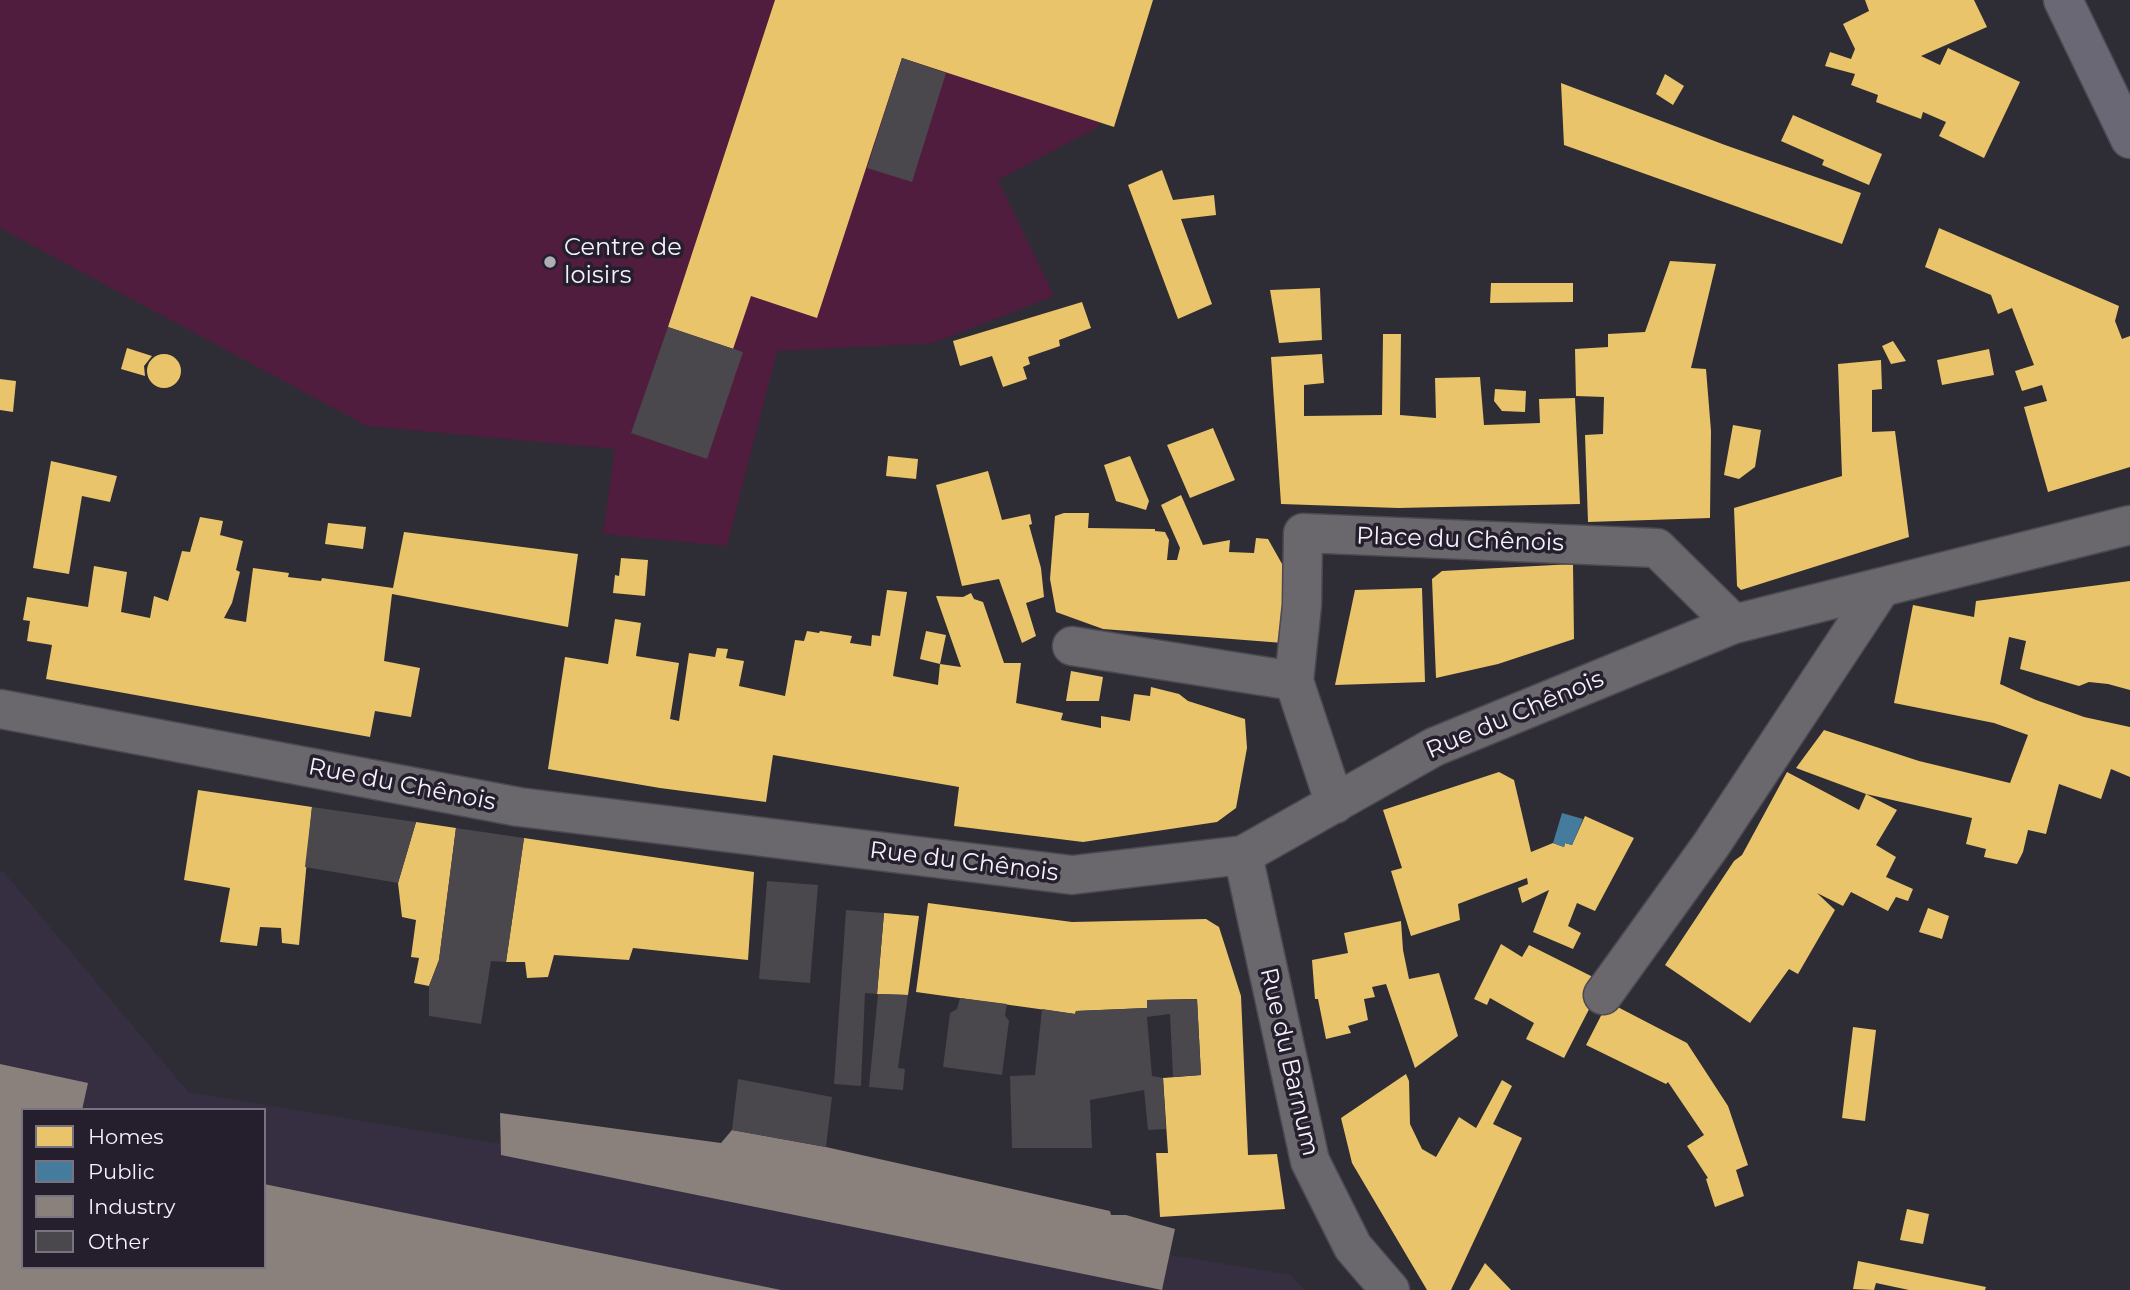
<!DOCTYPE html>
<meta charset="utf-8">
<style>
body{margin:0}
#map{position:relative;width:2130px;height:1290px;overflow:hidden;background:#2e2c34;font-family:Montserrat,sans-serif}
canvas{display:block}
.legend{position:absolute;left:21px;top:1108px;width:245px;height:161px;box-sizing:border-box;background:#241e2d;border:2px solid #787380;margin:0;padding:9px 12px;list-style:none;font-size:21px;color:#f5f2fc}
.legend li{display:flex;align-items:center;gap:14px;height:35px}
.legend b{width:35px;border:2px solid #787380}
</style>
<div id="map">
<canvas width="2130" height="1290"></canvas>
<ul class="legend">
<li><b style="height:19px;background:#e9c46a"></b>Homes</li>
<li><b style="height:19px;background:#457b9d"></b>Public</li>
<li><b style="height:19px;background:#8a817c"></b>Industry</li>
<li><b style="height:19px;background:#4a474d"></b>Other</li>
</ul>
</div>
<script>
const ctx = document.querySelector('canvas').getContext('2d');
ctx.lineJoin = 'round';
function paint(path, color) {
  ctx.fillStyle = color;
  ctx.fill(path, 'evenodd');
}
function stroke(path, color, width, dash) {
  ctx.strokeStyle = color;
  ctx.lineWidth = width;
  ctx.lineCap = dash ? 'butt' : 'round';
  ctx.setLineDash(dash || []);
  ctx.stroke(path);
}
function write(font, color, halo, rows, align = 'center') {
  ctx.font = font + ' Montserrat,sans-serif';
  ctx.lineWidth = 7;
  ctx.setLineDash([]);
  ctx.textBaseline = 'middle';
  ctx.strokeStyle = halo;
  ctx.fillStyle = color;
  for (const [text, x, y, turn = 0] of rows) {
    ctx.save();
    ctx.translate(x, y);
    ctx.rotate((+turn || 0) * Math.PI / 180);
    ctx.textAlign = isNaN(turn) ? turn : align;
    if (halo) ctx.strokeText(text, 0, 0);
    ctx.fillText(text, 0, 0);
    ctx.restore();
  }
}
const built = new Path2D(`
 M0,871L4,872L188,1092L1291,1275L1304,1290H0ZM23,1110H264V1267H23Z`);
const green = new Path2D(`
 M0,0H1141L1098,127L998,180L1054,296L933,343L777,351L727,546L603,534L615,449L367,426L0,228Z`);
const homes = new Path2D(`
 M775,0H1153L1114,127L902,58L817,318L751,296L733,349L668,327Z
 M1865,0H1974L1987,27L1921,56L1940,65L1948,48L2020,82L1984,158L1939,136L1946,122L1923,112L1921,119L1876,102L1878,95L1851,85L1855,74L1825,66L1830,52L1851,59L1855,49L1843,24L1869,11Z
 M1665,74L1684,86L1673,105L1656,94Z
 M1561,83L1725,145L1861,193L1842,244L1564,145Z
 M1793,115L1882,154L1869,185L1822,165L1824,160L1781,141Z
 M1162,170L1173,200L1214,195L1216,215L1181,219L1212,304L1178,319L1128,185Z
 M1939,228L2119,306L2115,321L2122,339L2130,336V467L2048,492L2024,407L2047,401L2042,385L2022,391L2015,371L2034,365L2012,308L1998,314L1991,295L1925,267Z
 M1670,261L1716,264L1691,368L1706,369L1711,431L1710,518L1588,522L1585,435L1603,434L1604,397L1576,396L1575,349L1608,347V334L1645,332Z
 M1491,283H1573V302L1490,303Z
 M1320,288L1322,340L1279,343L1270,290Z
 M1082,302L1091,328L1059,340L1060,346L1028,357L1030,364L1023,367L1027,379L1003,387L992,356L960,366L953,341Z
 M1383,334H1401L1400,415L1436,418L1435,378L1480,377L1484,425L1540,423L1539,399L1575,398L1580,504L1398,508L1281,504L1271,357L1322,354L1324,383L1304,385V416L1382,415Z
 M1893,341L1906,361L1891,364L1882,346Z
 M127,348L152,356L144,366L145,376L121,369Z
 M1989,349L1994,375L1942,385L1937,360Z
 M147 371a17 17 0 1 1 34 0a17 17 0 1 1-34 0Z
 M1881,360L1882,389L1872,390V432L1895,431L1909,537L1741,590L1737,586L1734,508L1842,476L1838,364Z
 M0,379L16,381L13,412L0,410Z
 M1495,389L1526,391L1525,412L1502,411L1494,401Z
 M1733,425L1761,430L1755,467L1739,479L1724,475Z
 M1213,428L1235,480L1190,498L1167,445Z
 M888,456L918,459L916,479L886,476Z
 M1130,456L1149,501L1146,510L1116,501L1104,465Z
 M51,461L117,476L110,502L82,496L69,574L33,568Z
 M988,471L1002,520L1030,514L1032,524L1029,525L1041,568L1044,597L1026,603L1036,636L1022,643L999,579L962,586L936,485Z
 M1181,495L1203,545L1230,540L1229,552L1254,553L1256,538L1268,539L1299,594L1296,644L1103,629L1056,612L1050,579L1055,516L1064,513H1089L1088,528L1155,529V531L1165,532L1169,540L1167,560H1177L1180,548L1161,505Z
 M200,517L223,521L220,535L243,541L236,570L240,572L232,603L224,618L246,622L253,568L289,573L288,577L321,581L322,578L393,588L404,532L578,554L568,627L392,594L384,661L420,668L411,717L375,711L370,737L46,679L52,645L27,641L30,621L23,620L27,597L88,607L94,566L127,572L121,612L150,618L154,596L168,601L182,551L190,552Z
 M328,523L366,527L363,549L325,544Z
 M621,558L648,560L645,596L613,593L615,575L619,576Z
 M1573,564L1574,639L1498,664L1436,678L1432,579L1442,571Z
 M2130,581V690L2108,684L2089,682L2079,686L2020,669L2026,641L2009,637L2000,684L2036,700L2084,717L2130,727V777L2111,769L2101,799L2059,784L2046,834L2028,830L2023,852L2017,864L1984,857L1986,849L1966,844L1972,818L1866,794L1796,768L1824,730L1919,761L2010,783L2028,735L1994,723L1894,703L1913,605L1974,617L1976,601Z
 M1422,588L1425,682L1335,685L1355,590Z
 M887,590L907,592L893,676L938,685L940,664L961,667L936,596L963,597L971,593L974,599L983,602L1004,663H1021L1016,703L1063,713L1061,720L1101,728V716L1130,721L1134,694L1150,696L1151,687L1179,694L1188,701L1245,719L1247,748L1236,808L1217,822L1083,842L954,826L959,787L773,755L766,802L660,788L548,769L565,657L608,664L615,619L641,623L636,656L679,663L670,719L679,721L689,653L715,657L717,648L728,649L726,658L744,661L739,686L785,696L795,640L804,641L807,631L819,633L820,631L852,636L850,643L871,646L872,635L880,636Z
 M926,631L946,635L940,664L920,659Z
 M1071,671L1103,677L1099,701H1066Z
 M1499,772L1514,780L1531,852L1553,843L1564,847L1565,843L1572,845L1585,816L1634,838L1595,911L1577,903L1568,926L1581,933L1573,949L1533,932L1549,890L1522,903L1518,888L1528,884L1527,878L1458,904L1460,920L1411,936L1391,871L1402,868L1383,810Z
 M1787,772L1859,810L1866,794L1897,810L1876,845L1896,857L1886,877L1913,889L1908,901L1896,897L1888,911L1851,892L1843,906L1817,893L1835,910L1798,974L1789,969L1750,1023L1665,965L1734,861L1742,855Z
 M198,790L312,807L299,945L282,943L281,928L260,927L257,946L220,942L230,888L184,880Z
 M416,822L456,828L439,960L429,986L414,983L419,958L411,957L416,920L402,917L398,883Z
 M524,838L754,872L748,960L633,948L629,960L554,955L548,977L527,978L525,962H506Z
 M928,903L1072,922L1206,919L1219,927L1241,996L1248,1155L1277,1154L1285,1209L1160,1217L1156,1153H1168L1163,1078L1201,1075L1197,999L1147,1000V1008L1076,1011L1075,1014L916,992Z
 M1928,908L1949,916L1942,939L1919,932Z
 M884,913L919,916L908,995L877,994Z
 M1401,921L1403,950L1409,979L1439,973L1458,1036L1415,1068L1386,984L1372,987L1375,997L1364,999L1368,1020L1348,1026L1351,1033L1326,1039L1318,999H1315L1312,960L1348,953L1344,933Z
 M1501,944L1522,957L1529,945L1603,982L1564,1058L1526,1039L1534,1023L1490,998L1487,1005L1474,999Z
 M1608,1002L1687,1043L1728,1106L1748,1165L1736,1170L1744,1196L1715,1207L1706,1179L1708,1178L1687,1146L1704,1135L1668,1082L1666,1084L1586,1045Z
 M1853,1027L1876,1030L1865,1121L1842,1118Z
 M1406,1074L1409,1081L1410,1124L1422,1149L1436,1157L1459,1117L1476,1128L1502,1080L1512,1086L1493,1124L1522,1138L1451,1290H1427L1352,1163L1341,1118Z
 M1907,1209L1929,1214L1923,1244L1900,1240Z
 M1858,1261L1986,1287L1985,1290H1909L1876,1283L1874,1290L1853,1289Z
 M1485,1263L1511,1290H1469Z`);
const public = new Path2D(`
 M1562,813L1583,819L1572,845L1565,843L1564,847L1553,843Z`);
const industry = new Path2D(`
 M0,1064L88,1083L82,1110H23V1267H264V1184L781,1290H0Z
 M500,1113L721,1143L732,1130L826,1147L1110,1211L1111,1215H1126L1175,1229L1162,1290L501,1155Z`);
const building = new Path2D(`
 M902,58L946,73L912,182L867,168Z
 M668,327L743,352L707,459L631,433Z
 M312,807L416,822L398,883L305,867Z
 M456,828L524,838L506,962L491,961L481,1024L429,1016V986L439,960Z
 M767,881L818,885L810,983L759,979Z
 M846,910L884,913L877,994L865,993L861,1086L834,1084Z
 M878,994L908,995L898,1068L905,1069L903,1090L869,1087Z
 M960,998L1007,1004L1005,1015L1009,1021L1002,1075L943,1067L950,1013L957,1009Z
 M1197,999L1201,1075L1173,1077L1170,1014L1147,1017L1152,1076L1163,1078L1166,1129L1148,1130L1144,1090L1090,1100L1092,1148H1012L1010,1076L1035,1075L1042,1009L1075,1014L1076,1011L1147,1008V1000Z
 M738,1079L832,1097L826,1147L732,1130Z`);
const minor = new Path2D(`
 M1072,646L1294,681
 M0,709L519,807L1072,875L1243,855L1434,747L1734,624L2130,525
 M1335,804L1294,681L1302,605L1303,533L1657,548L1734,624
 M1243,855L1310,1161L1353,1247L1390,1290
 M1603,995L1711,845L1881,588`);
const major = new Path2D(`
 M2063,0L2130,139`);
const markers = [
 [550,262,7,"#afadb6"]
];
const poiNames = [
 ["Centre de",564,248],
 ["loisirs",564,276]
];
const streetNames = [
 ["Place du Chênois",1460,540,2],
 ["Rue du Chênois",1515,715,-23],
 ["Rue du Chênois",402,785,11],
 ["Rue du Chênois",964,862,7],
 ["Rue du Barnum",1289,1062,77]
];
paint(built, '#362f42');
paint(green, '#511d3e');
paint(homes, '#e9c46a');
paint(public, '#457b9d');
paint(industry, '#8a817c');
paint(building, '#4a474d');
stroke(minor, '#4b4951', 41);
stroke(major, '#4b4951', 41);
stroke(minor, '#6a686d', 38);
stroke(major, '#6a6874', 38);
for (const [x, y, r, color] of markers) {
  const dot = new Path2D();
  dot.arc(x, y, r, 0, 2 * Math.PI);
  ctx.fillStyle = color;
  ctx.fill(dot);
  stroke(dot, '#241e2d', 2.5);
}
write('24px', '#f5f2fc', '#241e2d', poiNames, 'left');
write('24px', '#f5f2fc', '#241e2d', streetNames);
</script>
